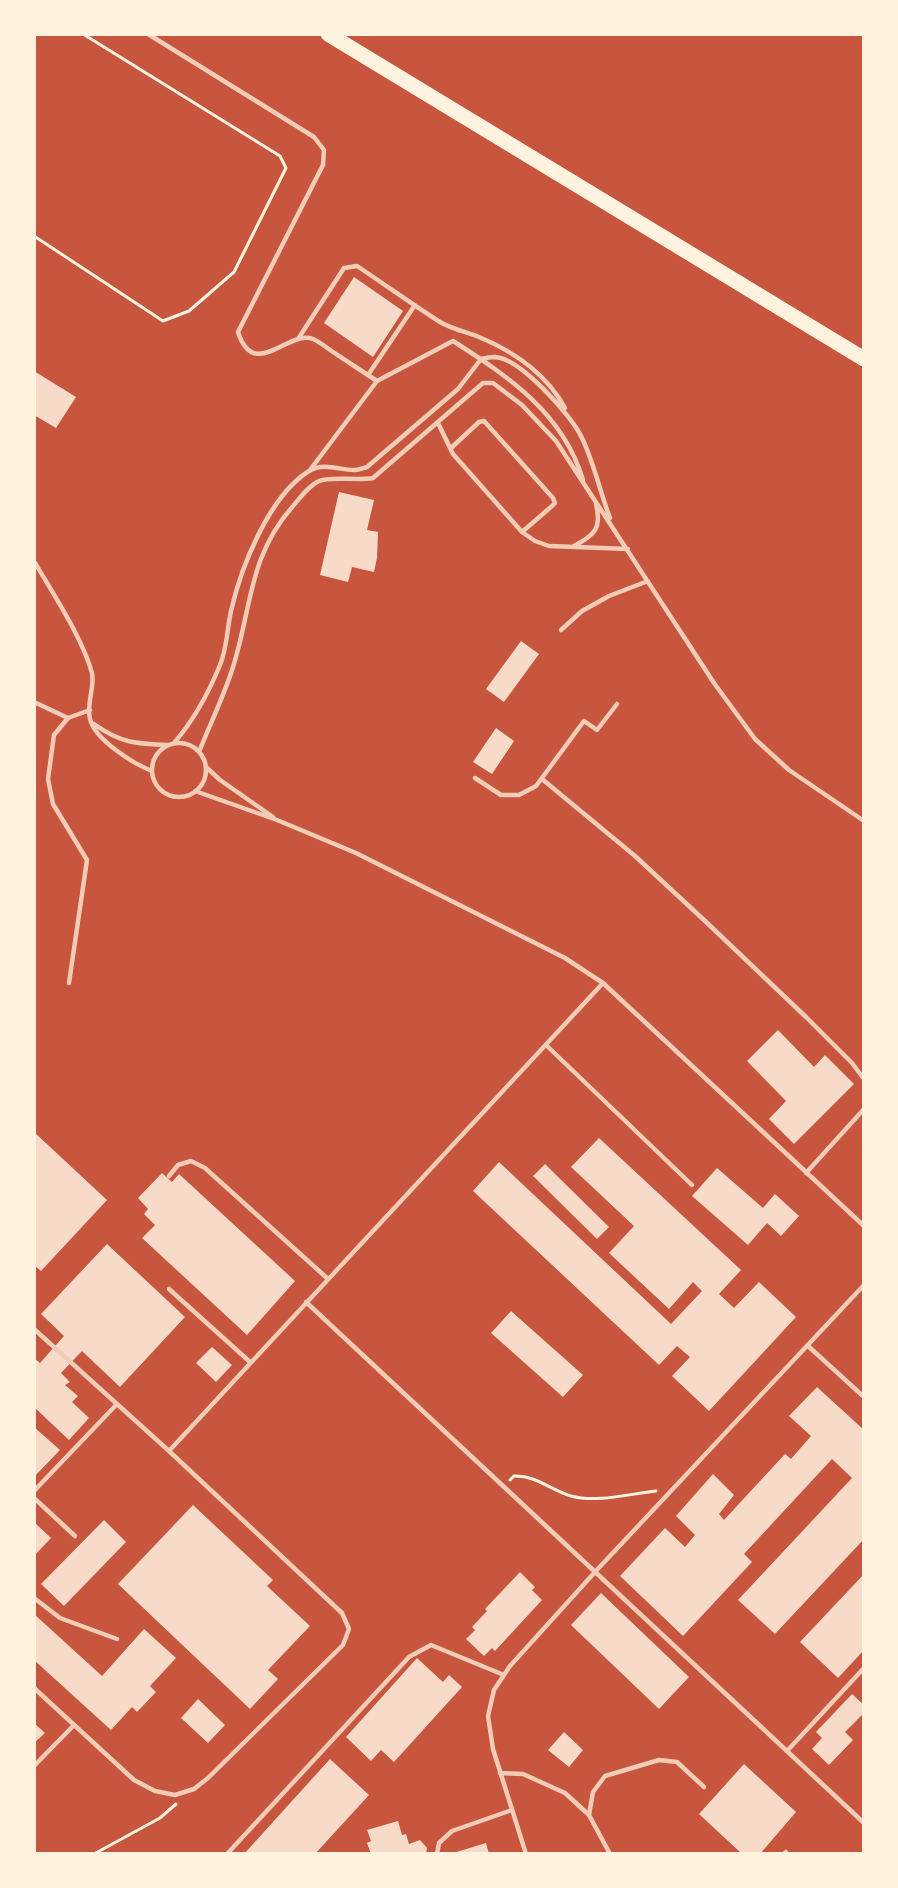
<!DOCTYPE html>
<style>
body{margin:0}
#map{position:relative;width:898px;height:1888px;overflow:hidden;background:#c8553d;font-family:Bitter,serif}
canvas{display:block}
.frame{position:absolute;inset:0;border:36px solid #fff3e0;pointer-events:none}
</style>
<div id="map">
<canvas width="898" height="1888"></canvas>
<div class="frame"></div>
</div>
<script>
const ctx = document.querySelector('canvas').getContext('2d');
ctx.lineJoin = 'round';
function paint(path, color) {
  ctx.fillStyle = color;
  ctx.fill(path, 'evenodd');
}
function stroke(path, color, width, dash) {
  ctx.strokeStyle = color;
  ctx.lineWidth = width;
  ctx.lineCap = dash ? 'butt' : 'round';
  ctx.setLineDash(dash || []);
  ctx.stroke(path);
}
const building = new Path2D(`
 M354,277L403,311L373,357L324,323Z
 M34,371L76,397L56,428L34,415Z
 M339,492L374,500L367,530L378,532L377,558L374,572L352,567L348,582L320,575Z
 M521,641L539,654L504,702L486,689Z
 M496,728L514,741L492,774L473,762Z
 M778,1030L814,1067L825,1055L854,1084L794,1144L769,1119L786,1101L747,1061Z
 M34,1132L107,1200L41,1271L34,1265Z
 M599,1138L741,1270L719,1294L734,1308L759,1282L796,1317L709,1411L672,1376L690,1357L677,1346L659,1365L473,1191L499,1162L671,1324L702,1291L693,1282L669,1309L609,1253L634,1226L571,1167Z
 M545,1164L609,1227L597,1239L533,1176Z
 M717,1168L763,1208L775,1194L799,1216L781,1236L767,1223L748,1245L692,1196Z
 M162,1173L172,1182L179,1174L295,1281L247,1335L142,1238L155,1225L144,1214L148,1209L138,1198Z
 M107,1244L185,1317L120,1387L82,1351L61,1373L70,1382L65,1385L78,1396L72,1402L89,1418L69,1440L34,1407V1358L40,1363L64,1336L41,1314Z
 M511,1311L583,1375L563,1397L491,1333Z
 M212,1347L232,1365L216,1382L196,1363Z
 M817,1387L864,1430V1539L775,1634L738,1600L852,1478L832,1459L744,1554L752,1562L683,1636L620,1576L665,1528L685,1547L695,1535L676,1516L713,1474L734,1495L719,1514L724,1520L785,1454L791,1459L811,1436L789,1416Z
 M34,1427L60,1450L34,1477Z
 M193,1505L273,1580L267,1586L310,1626L268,1670L278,1679L250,1709L118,1584Z
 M104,1520L126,1542L64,1606L41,1584Z
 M34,1522L51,1538L34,1556Z
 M520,1572L535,1587L532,1590L542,1600L495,1651L492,1648L484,1656L466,1639L475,1630L472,1627L487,1611L485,1609Z
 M864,1574V1650L838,1678L800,1642Z
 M601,1593L689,1677L659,1709L571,1625Z
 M34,1614L102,1676L144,1629L176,1658L150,1686L156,1692L137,1712L132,1707L111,1730L34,1660Z
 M417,1658L443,1682L449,1675L462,1687L394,1762L381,1750L371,1761L346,1737Z
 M852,1694L864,1705V1713L845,1732L853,1740L829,1765L812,1749L822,1738L816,1732Z
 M198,1699L225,1725L208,1743L181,1718Z
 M34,1723L45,1733L34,1743Z
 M564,1732L583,1750L569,1767L548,1750Z
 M330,1759L369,1795L315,1854H244Z
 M744,1764L796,1812L760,1854H742L699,1814Z
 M398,1821L402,1835L406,1834L409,1844L420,1840L427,1848L426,1854H371L367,1843L371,1841L367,1830Z
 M486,1843L489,1854H453V1853Z`);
const path = new Path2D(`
 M34,236L163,321L189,311L234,272L286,168L280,156L83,34
 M510,1480L514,1476C535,1475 551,1490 571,1496C597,1503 629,1494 656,1491
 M94,1854L160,1818L176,1804`);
const service = new Path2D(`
 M148,34L314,137L324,150L323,165L238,332C254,382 289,329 313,339C320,342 327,348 333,352C348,362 362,371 377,381
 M298,339L344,268L357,266C384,284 412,304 440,322C452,329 466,332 479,337C515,352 546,373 565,408
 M368,375L415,305
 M438,423L453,454L522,532L535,541L549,546L628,549
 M451,448L479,422L484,421L553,498L555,503L552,506L522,532
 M310,470L377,381L453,341C509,377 563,413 583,480
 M574,546C595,535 602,528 596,504
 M34,561C53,594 82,637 92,673C95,687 86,704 90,719C95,740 134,764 152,771
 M561,630L582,611L609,596L648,581
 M34,702L68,718
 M94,724C120,743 137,744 168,745
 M174,743C193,721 209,692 220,665C227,649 227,629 231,611C241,567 269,496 309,471C324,462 339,470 354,470C358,470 363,468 367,467L458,389L481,359C485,358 491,357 495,357C520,358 572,416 582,438C594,463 600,492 610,518
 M152 770a27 27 0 1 1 54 0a27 27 0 1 1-54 0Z
 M199,752C210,724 224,696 233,667C252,607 248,557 293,506C301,497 308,486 319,481C329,476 359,481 373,478L483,383H493L522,405L556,441L714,683L755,739L789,770L864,821
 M206,767L220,780L273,817
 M475,778L501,795H519L536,786L584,721L597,730L617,704
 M542,779L635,856L704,920L806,1017L852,1063L864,1079
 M195,791L277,820L356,853L565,958L603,983L864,1226
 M69,983L87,860L53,804L48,779L54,735L68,718L90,710
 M546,1045L692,1185
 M806,1173L864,1109
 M169,1176L178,1165L191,1161L205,1168L328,1279
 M169,1289L250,1362
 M306,1302L864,1823
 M34,1329L169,1451L342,1613L349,1629L343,1645L208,1778L194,1789L175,1795L155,1791L134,1780L34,1688
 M808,1346L864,1397
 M169,1451L603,983
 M34,1491L117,1404
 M34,1498L75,1536
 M34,1598L60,1618L117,1639
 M787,1751L864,1668
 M34,1766L74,1725
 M500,1773L523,1774L565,1793L589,1815L610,1854
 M589,1815L593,1792L605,1776L659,1760L677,1762L704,1787
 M227,1854L409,1657L431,1645L504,1675
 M437,1854L439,1843L452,1831L512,1810
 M526,1854L493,1749L488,1716L494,1690L510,1666L595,1572L864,1285
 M784,1854L786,1852`);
const trunk = new Path2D(`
 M328,34L864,359`);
paint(building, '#f7dbc8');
stroke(path, '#fff3e0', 3);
stroke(service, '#f1ccb7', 4.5);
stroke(trunk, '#fff3e0', 15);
</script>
